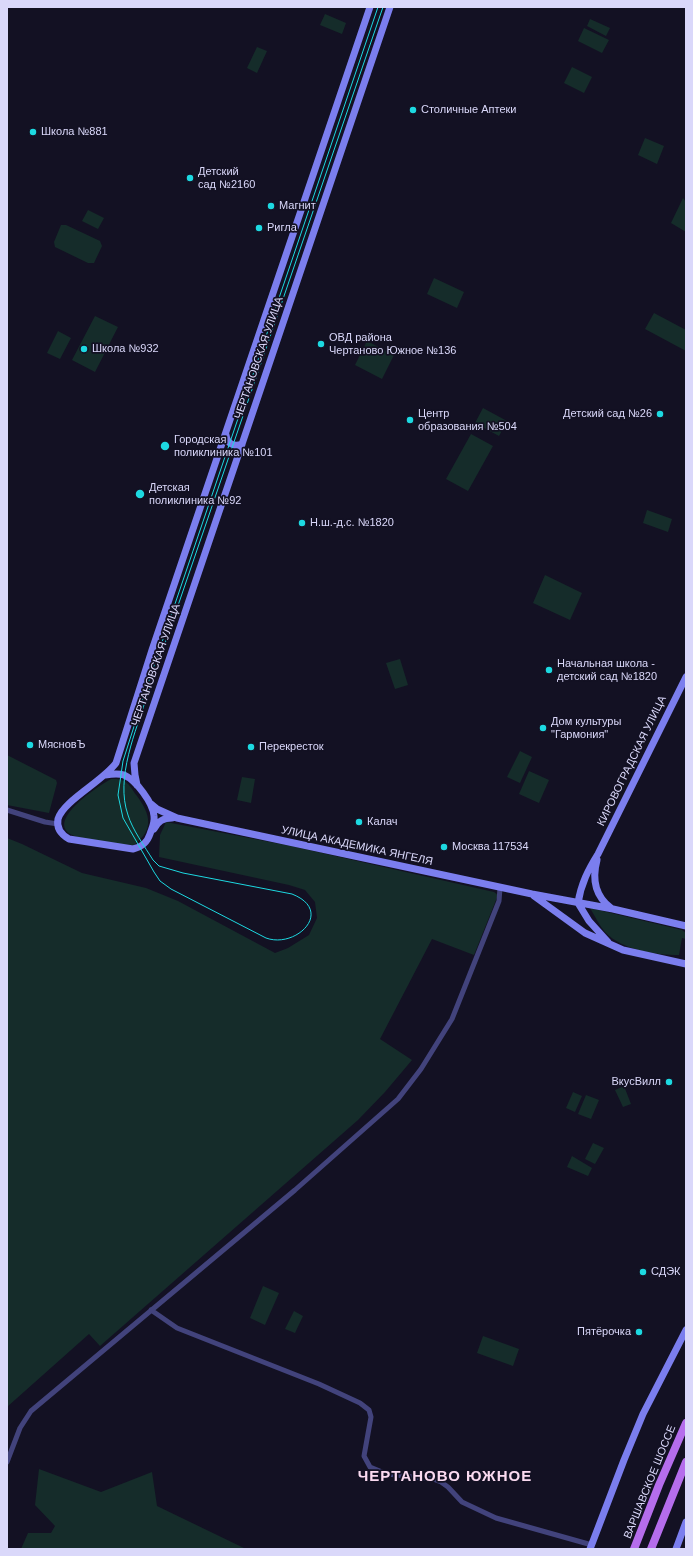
<!DOCTYPE html>
<meta charset="utf-8">
<style>
body{margin:0}
#map{position:relative;width:693px;height:1556px;overflow:hidden;background:#131123;font-family:Arial,sans-serif}
canvas{display:block}
.frame{position:absolute;inset:0;border:8px solid #dad8fa;pointer-events:none}
</style>
<div id="map">
<canvas width="693" height="1556"></canvas>
<div class="frame"></div>
</div>
<script>
const ctx = document.querySelector('canvas').getContext('2d');
ctx.lineJoin = 'round';
function paint(path, color) {
  ctx.fillStyle = color;
  ctx.fill(path, 'evenodd');
}
function stroke(path, color, width, dash) {
  ctx.strokeStyle = color;
  ctx.lineWidth = width;
  ctx.lineCap = dash ? 'butt' : 'round';
  ctx.setLineDash(dash || []);
  ctx.stroke(path);
}
function write(font, color, halo, rows, align = 'center') {
  ctx.font = font + ' Arial,sans-serif';
  ctx.lineWidth = 3.5;
  ctx.setLineDash([]);
  ctx.textBaseline = 'middle';
  ctx.strokeStyle = halo;
  ctx.fillStyle = color;
  for (const [text, x, y, turn = 0] of rows) {
    ctx.save();
    ctx.translate(x, y);
    ctx.rotate((+turn || 0) * Math.PI / 180);
    ctx.textAlign = isNaN(turn) ? turn : align;
    if (halo) ctx.strokeText(text, 0, 0);
    ctx.fillText(text, 0, 0);
    ctx.restore();
  }
}
const green = new Path2D(`
 M325,14L346,23L342,34L320,25Z
 M590,19L610,28L606,36L587,26Z
 M584,28L609,40L602,53L578,41Z
 M257,47L267,51L257,73L247,68Z
 M572,67L592,77L584,93L564,83Z
 M645,138L664,146L657,164L638,155Z
 M683,198L686,202V232L671,223Z
 M88,210L104,218L98,229L82,221Z
 M61,225H66L100,241L102,246L94,263H88L55,247L54,242Z
 M434,278L464,292L457,308L427,294Z
 M654,313L686,330V351L645,329Z
 M95,316L118,327L95,372L72,360Z
 M58,331L71,338L60,359L47,353Z
 M367,341L394,355L382,379L355,365Z
 M483,408L507,421L499,436L475,423Z
 M471,434L493,446L468,491L446,479Z
 M647,510L672,519L668,532L643,523Z
 M545,575L582,593L570,620L533,603Z
 M400,659L408,685L395,689L386,663Z
 M520,751L532,757L520,783L507,777Z
 M7,755L56,780L57,783L49,813L7,805Z
 M529,771L549,780L539,803L519,794Z
 M242,777L255,779L251,803L237,800Z
 M111,779C127,778 129,785 137,796C151,815 154,830 134,845C122,845 80,840 70,834C47,819 100,785 111,779Z
 M166,822L291,846L494,892L498,895L474,955L432,939L380,1039L412,1060L385,1092L358,1120L100,1346L89,1334L7,1407V838L22,844L82,873L146,888L178,901L275,953L288,948L309,935L317,918L315,902L305,890L289,885L159,857L160,835Z
 M590,908L682,930L686,933V939L682,938L679,955C655,955 622,950 605,932C599,925 595,916 590,908Z
 M624,1086L631,1104L623,1107L615,1090Z
 M573,1092L582,1096L575,1112L566,1108Z
 M586,1095L599,1100L591,1119L578,1114Z
 M593,1143L604,1148L595,1164L585,1159Z
 M572,1156L592,1168L588,1176L567,1167Z
 M263,1286L279,1293L265,1325L250,1318Z
 M294,1311L303,1316L295,1333L285,1329Z
 M483,1336L519,1349L513,1366L477,1353Z
 M39,1469L101,1492L152,1472L157,1506L246,1549H21L28,1533H51L55,1526L35,1505Z`);
const street = new Path2D(`
 M7,810L45,822L58,824
 M151,1310L177,1328L319,1384L360,1403L369,1410L371,1417L364,1456L370,1467L387,1474L433,1479L441,1482L448,1487L462,1502L496,1518L592,1545
 M7,1462L20,1428L31,1411L295,1190L398,1099L421,1069L452,1019L499,901L500,888`);
const secondary = new Path2D(`
 M226,435C227,444 234,447 242,444
 M105,775C111,774 118,773 124,775C136,780 153,803 154,816C155,823 152,828 150,834C147,843 142,847 133,849L69,839C62,835 56,829 58,819C63,801 103,781 116,763L152,650L370,7
 M137,785L135,775L134,763L390,7
 M151,804L157,809L177,818L532,894L613,909L686,926
 M154,829C158,821 163,818 172,818
 M597,860C592,879 595,896 611,908
 M534,896L585,933L623,950L686,964
 M578,903C581,884 588,870 598,854L686,677
 M578,903L589,921L608,942
 M590,1549L624,1460L643,1414L686,1330
 M676,1549L686,1522`);
const primary = new Path2D(`
 M634,1549L659,1485L686,1423
 M651,1549L686,1462`);
const tram = new Path2D(`
 M378,7L144,695L123,761L118,795L123,818L154,872L160,881L171,889L266,938C296,949 335,911 292,894L183,873L159,866L153,860C145,847 132,829 128,815C115,778 136,731 147,696L383,7`);
const markers = [
 [413,110,4,"#1dd9e1"],
 [33,132,4,"#1dd9e1"],
 [190,178,4,"#1dd9e1"],
 [271,206,4,"#1dd9e1"],
 [259,228,4,"#1dd9e1"],
 [321,344,4,"#1dd9e1"],
 [84,349,4,"#1dd9e1"],
 [660,414,4,"#1dd9e1"],
 [410,420,4,"#1dd9e1"],
 [165,446,5,"#1dd9e1"],
 [140,494,5,"#1dd9e1"],
 [302,523,4,"#1dd9e1"],
 [549,670,4,"#1dd9e1"],
 [543,728,4,"#1dd9e1"],
 [30,745,4,"#1dd9e1"],
 [251,747,4,"#1dd9e1"],
 [359,822,4,"#1dd9e1"],
 [444,847,4,"#1dd9e1"],
 [669,1082,4,"#1dd9e1"],
 [643,1272,4,"#1dd9e1"],
 [639,1332,4,"#1dd9e1"]
];
const poiNames = [
 ["Столичные Аптеки",421,110],
 ["Школа №881",41,132],
 ["Детский",198,172],
 ["сад №2160",198,185],
 ["Магнит",279,206],
 ["Ригла",267,228],
 ["ОВД района",329,338],
 ["Чертаново Южное №136",329,351],
 ["Школа №932",92,349],
 ["Центр",418,414],
 ["образования №504",418,427],
 ["Детский сад №26",652,414,"right"],
 ["Городская",174,440],
 ["поликлиника №101",174,453],
 ["Детская",149,488],
 ["поликлиника №92",149,501],
 ["Н.ш.-д.с. №1820",310,523],
 ["Начальная школа -",557,664],
 ["детский сад №1820",557,677],
 ["Дом культуры",551,722],
 ["\"Гармония\"",551,735],
 ["МясновЪ",38,745],
 ["Перекресток",259,747],
 ["Калач",367,822],
 ["Москва 117534",452,847],
 ["ВкусВилл",661,1082,"right"],
 ["СДЭК",651,1272],
 ["Пятёрочка",631,1332,"right"]
];
const streetNames = [
 ["ЧЕРТАНОВСКАЯ УЛИЦА",259,358,-71],
 ["ЧЕРТАНОВСКАЯ УЛИЦА",156,665,-71],
 ["КИРОВОГРАДСКАЯ УЛИЦА",632,761,-64],
 ["УЛИЦА АКАДЕМИКА ЯНГЕЛЯ",357,846,12],
 ["ВАРШАВСКОЕ ШОССЕ",650,1482,-68]
];
const districtNames = [
 ["ЧЕРТАНОВО ЮЖНОЕ",445,1477]
];
paint(green, '#152c2a');
stroke(street, '#42437c', 5);
stroke(secondary, '#7b7eee', 7);
stroke(primary, '#b56dec', 8);
stroke(tram, '#1dd9e1', 1);
for (const [x, y, r, color] of markers) {
  const dot = new Path2D();
  dot.arc(x, y, r, 0, 2 * Math.PI);
  ctx.fillStyle = color;
  ctx.fill(dot);
  stroke(dot, '#131123', 1.5);
}
write('11px', '#dad8fa', '#131123', poiNames, 'left');
write('11px', '#dad8fa', '#131123', streetNames);
ctx.letterSpacing = '1px';
write('bold 15px', '#fadaf0', '#131123', districtNames);
ctx.letterSpacing = '0px';
</script>
